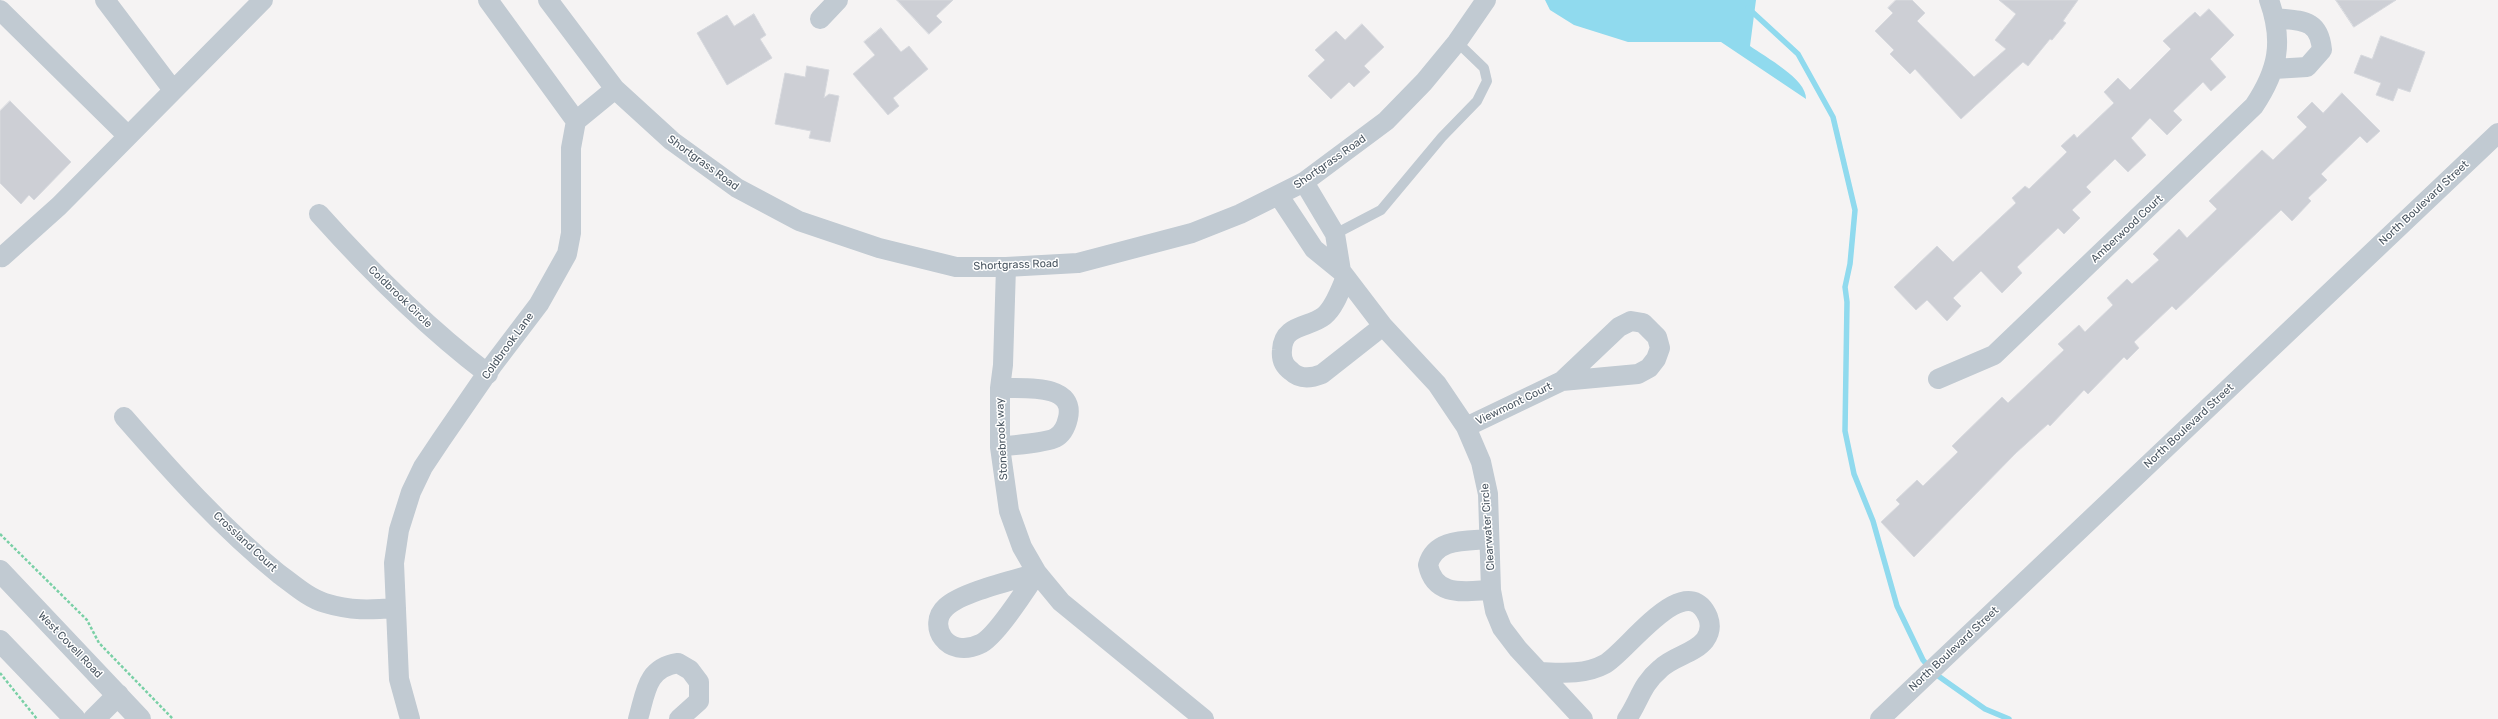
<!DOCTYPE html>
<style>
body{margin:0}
canvas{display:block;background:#f5f3f3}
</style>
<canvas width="2498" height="719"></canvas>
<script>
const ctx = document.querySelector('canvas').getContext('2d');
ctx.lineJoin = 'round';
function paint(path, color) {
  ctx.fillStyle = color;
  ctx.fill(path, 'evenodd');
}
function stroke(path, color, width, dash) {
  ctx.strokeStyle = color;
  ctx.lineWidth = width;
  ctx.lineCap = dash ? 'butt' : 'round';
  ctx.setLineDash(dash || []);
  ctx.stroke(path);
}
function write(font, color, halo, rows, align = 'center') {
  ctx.font = font + ' Rubik,sans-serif';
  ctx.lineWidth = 3;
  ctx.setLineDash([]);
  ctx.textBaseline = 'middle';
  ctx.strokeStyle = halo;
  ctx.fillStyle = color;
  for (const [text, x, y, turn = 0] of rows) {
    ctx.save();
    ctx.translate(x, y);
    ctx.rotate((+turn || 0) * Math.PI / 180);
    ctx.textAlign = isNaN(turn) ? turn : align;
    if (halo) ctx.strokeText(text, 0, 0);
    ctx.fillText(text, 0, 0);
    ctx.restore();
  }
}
const water = new Path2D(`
 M1545,0H1756L1750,46C1765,57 1807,79 1806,99L1721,42H1628L1574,25L1550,10Z`);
const stream = new Path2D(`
 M1748,8L1798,54L1833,117L1855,210L1850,264L1845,287L1847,302L1845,431L1854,474L1873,521L1897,606L1923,660L1934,673L1985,709L2009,719`);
const building = new Path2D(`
 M897,0H953L936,16L942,22L929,34Z
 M1896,0H1912L1925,13L1917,21L1974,77L2006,49L1995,40L2016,14L1999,0H2078L2063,21L2066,23L2052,40L2050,39L2028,66L2023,62L1961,119L1915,69L1910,74L1890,54L1894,50L1875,31L1893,13L1888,8Z
 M2336,0H2396L2354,27Z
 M2209,9L2234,35L2210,59L2226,77L2211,91L2203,82L2173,111L2182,120L2167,135L2150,118L2131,138L2146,155L2128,172L2115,159L2086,187L2091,192L2072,210L2080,218L2064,234L2058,228L2017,267L2022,273L2002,293L1981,271L1953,298L1961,306L1947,321L1927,300L1916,310L1894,287L1937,246L1953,262L2016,203L2012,198L2025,186L2029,189L2067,152L2061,146L2074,134L2077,138L2114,103L2104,92L2118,78L2130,90L2171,49L2163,41L2195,12L2200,17Z
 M754,14L766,35L760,39L772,58L727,85L697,33L727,15L734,26Z
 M1362,24L1384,47L1364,66L1370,72L1354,87L1349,82L1331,99L1308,76L1325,60L1315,50L1336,31L1345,40Z
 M881,28L901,52L909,46L928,69L893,98L899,106L888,115L853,74L875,55L864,42Z
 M2381,36L2425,52L2410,92L2398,88L2393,101L2376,95L2381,83L2354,73L2361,55L2372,59Z
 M807,66L829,70L824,98L829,94L839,96L830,142L809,138L811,131L775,124L785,73L805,77Z
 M2342,93L2380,131L2367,143L2360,136L2321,174L2327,180L2308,198L2311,201L2292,221L2281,210L2176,310L2172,306L2134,342L2139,348L2127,360L2124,357L2088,394L2084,390L2050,426L2048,424L2016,453L1914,557L1881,522L1900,504L1896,500L1917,480L1923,486L1958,452L1952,446L2002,397L2008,403L2064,350L2058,344L2079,325L2085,332L2113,305L2107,298L2127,279L2132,284L2159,260L2153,254L2179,229L2187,238L2217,209L2209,201L2262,150L2273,160L2307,127L2297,117L2312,102L2323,113Z
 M10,101L71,162L34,200L29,195L21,204L0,183V111Z`);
const path = new Path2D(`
 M0,534L87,620L99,643L173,719
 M0,673L37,719`);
const service = new Path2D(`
 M1335,234L1381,210L1442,137L1477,101L1487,81L1484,68L1457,42`);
const minor = new Path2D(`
 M105,0L173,90
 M488,0L576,121
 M548,0L615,89L672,141L737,188L799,221L879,248L956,267H1006L1078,263L1192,233L1240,214L1304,182L1386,121L1424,82L1457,42L1486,0
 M0,10L128,136
 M820,19L838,0
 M2274,69L2307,67L2322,50C2319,18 2301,21 2275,18
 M1304,182L1335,234L1341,271
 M1279,196L1314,249L1341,271L1383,326L1437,384L1466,427L1481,462L1488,494L1491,590L1495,611L1502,628L1518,649L1583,719
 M319,214C371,272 426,327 488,374
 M0,256L2,257L59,206L263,0
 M1006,267L1003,365L1000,388V447L1009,511L1022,547L1037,573L1061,602L1204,719
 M1345,279C1340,291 1334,308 1324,316C1309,328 1283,324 1282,350C1281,359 1284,366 1291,371C1300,380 1312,378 1322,374L1383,326
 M1938,379L1994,355L2254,106C2278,70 2284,42 2269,0
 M1000,388C1020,389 1076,382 1068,418C1066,427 1063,434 1055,438C1046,443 1012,445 1000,447
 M124,417C172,472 222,528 279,574C293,584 308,598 325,603C351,611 370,610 396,608
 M1466,427L1562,381L1619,327L1631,321L1643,323L1657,337L1660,348L1656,359L1649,368L1638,374L1562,381
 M1489,539C1466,541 1435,538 1428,565C1435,598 1465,591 1491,590
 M1037,573C1027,588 995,638 980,644C947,660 926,625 946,607C962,592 1014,580 1037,573Z
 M1540,672C1562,673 1585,675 1605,664C1627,652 1686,566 1708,617C1711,625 1710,633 1705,640C1694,654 1673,656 1660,669C1641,685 1640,700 1627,719
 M410,719L399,679L394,563L399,530L411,492L423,467L441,440L492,366L539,304L567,254L571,233V148L576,121L615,89
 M638,719C646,692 646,668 678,663L690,670L699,682V701L679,719
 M1880,719L2498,133`);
const tertiary = new Path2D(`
 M0,571L140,719
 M0,641L75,719
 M94,719L118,695`);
const streetNames = [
 ["Shortgrass Road",1330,162,-35],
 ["Shortgrass Road",703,163,36],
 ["North Boulevard Street",2424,203,-43],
 ["Amberwood Court",2127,229,-43],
 ["Shortgrass Road",1016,265,-2],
 ["Coldbrook Circle",400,297,44],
 ["Coldbrook Lane",508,346,-54],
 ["Viewmont Court",1514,404,-26],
 ["North Boulevard Street",2189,426,-43],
 ["Stonebrook way",1002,439,-93],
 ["Clearwater Circle",1488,527,-94],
 ["Crossland Court",245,542,43],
 ["West Covell Road",70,645,46],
 ["North Boulevard Street",1954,649,-43]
];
paint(water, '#90daee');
stroke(stream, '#90daee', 5.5);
paint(building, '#cdcfd5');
stroke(building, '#d7d9de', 1);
stroke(path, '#7ad0a6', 2.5, [3, 2]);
stroke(service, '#c1cad2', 10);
stroke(minor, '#c1cad2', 20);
stroke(tertiary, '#c1cad2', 22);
write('11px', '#4a5661', '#fff', streetNames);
</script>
